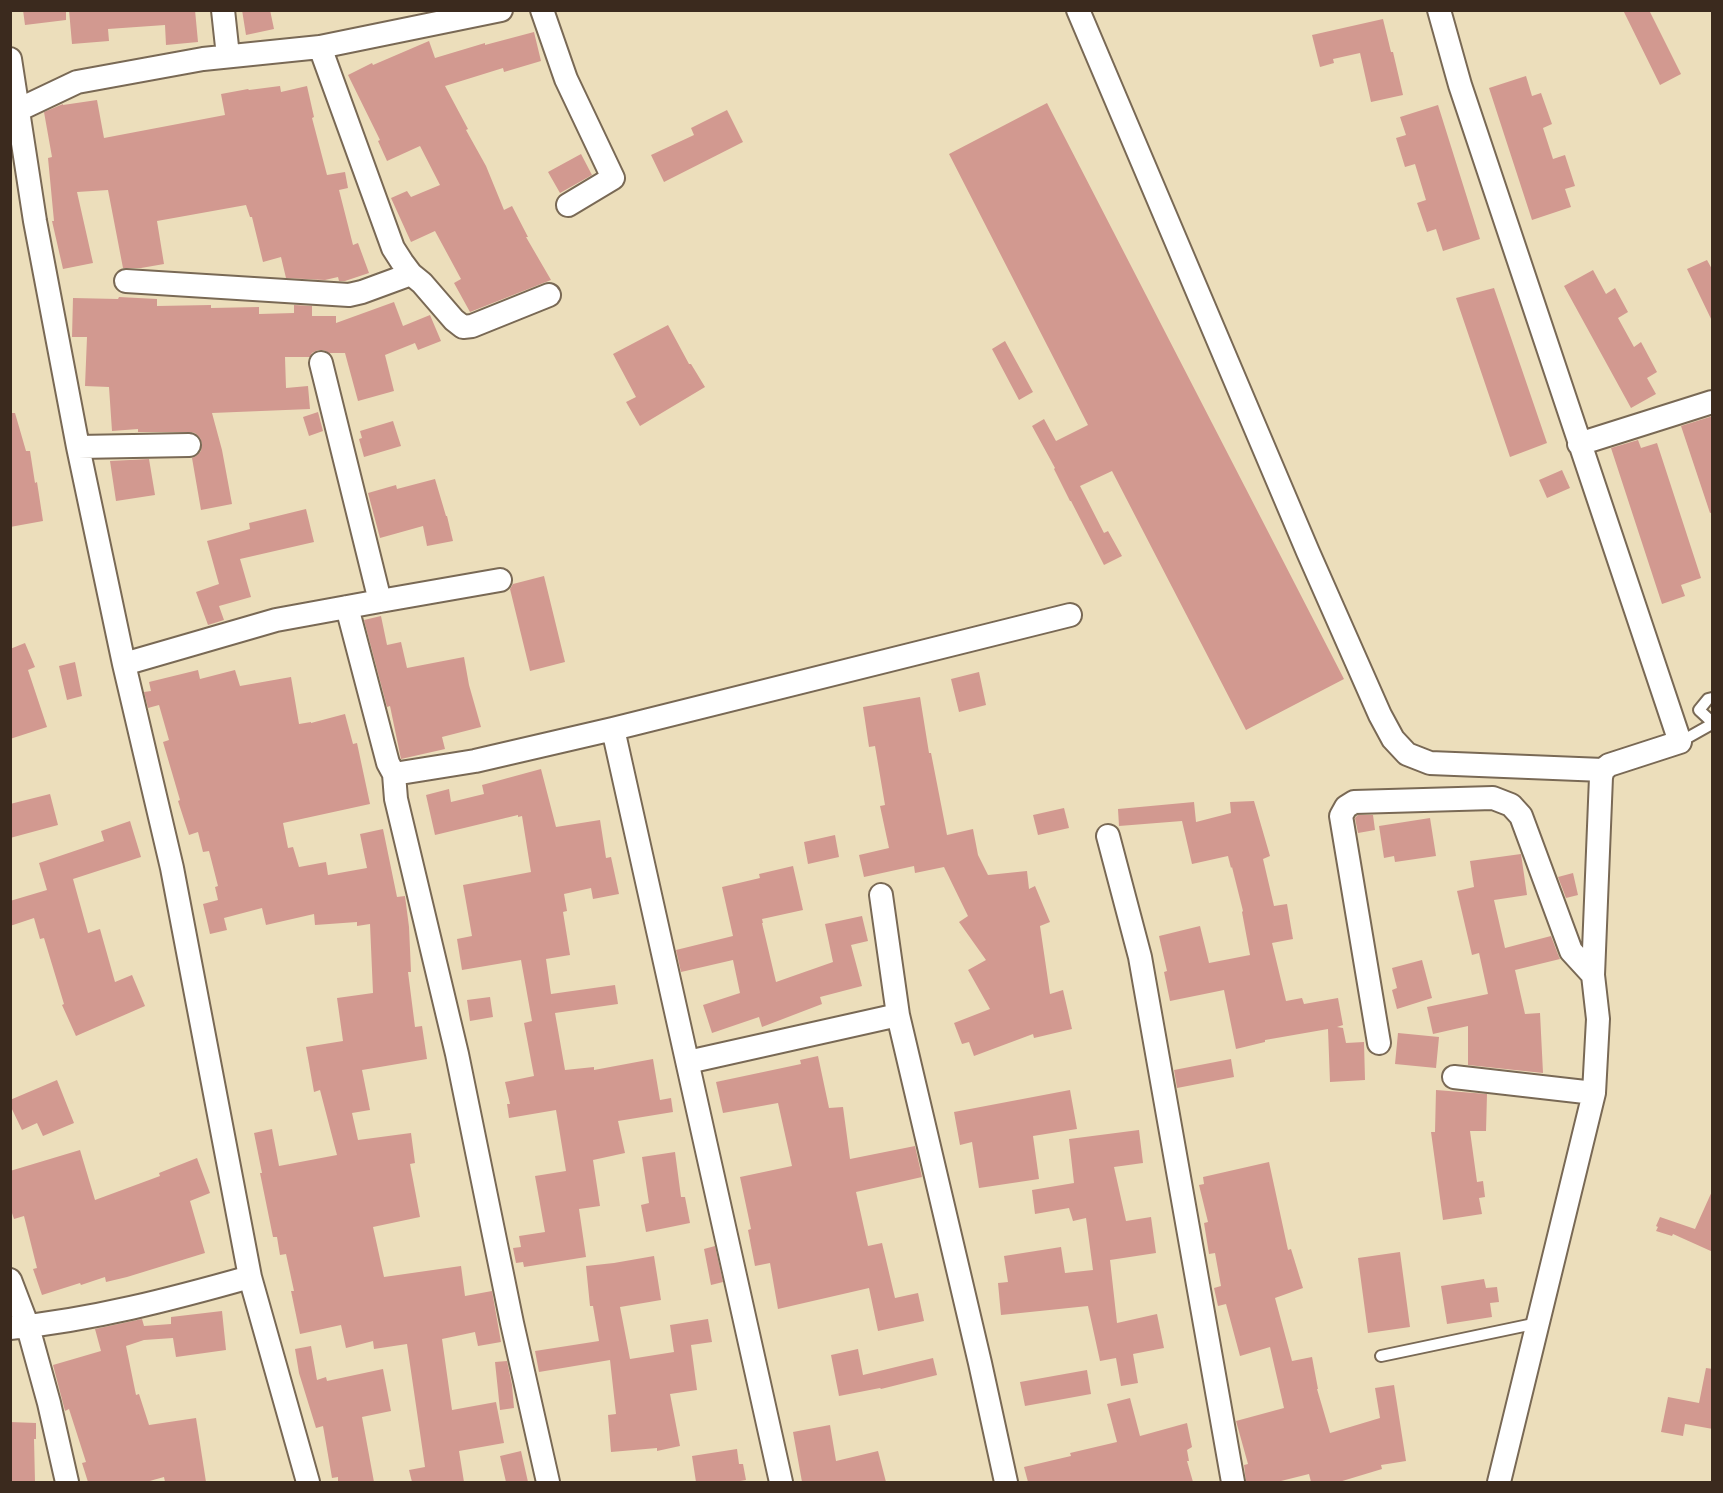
<!DOCTYPE html>
<style>
body{margin:0}
#map{position:relative;width:1723px;height:1493px;overflow:hidden;background:#ecdebb;font-family:Vollkorn,serif}
canvas{display:block}
.frame{position:absolute;inset:0;border:12px solid #3b2a1e;pointer-events:none}
</style>
<div id="map">
<canvas width="1723" height="1493"></canvas>
<div class="frame"></div>
</div>
<script>
const ctx = document.querySelector('canvas').getContext('2d');
ctx.lineJoin = 'round';
function paint(path, color) {
  ctx.fillStyle = color;
  ctx.fill(path, 'evenodd');
}
function stroke(path, color, width, dash) {
  ctx.strokeStyle = color;
  ctx.lineWidth = width;
  ctx.lineCap = dash ? 'butt' : 'round';
  ctx.setLineDash(dash || []);
  ctx.stroke(path);
}
const building = new Path2D(`
 M23,10H66V20L25,25Z
 M69,10H195L198,42L166,45L165,25L108,29L109,41L72,44Z
 M242,10H270L274,29L246,35Z
 M1623,10H1649L1681,74L1660,85Z
 M1383,19L1391,52H1393L1403,95L1371,102L1360,53L1333,59L1334,63L1320,67L1312,35Z
 M534,32L541,61L504,72L503,68L445,86L468,129L466,130L486,166L504,210L512,206L528,237H526L551,280L470,312L454,283L461,279L435,231L411,242L391,198L407,191L411,197L440,185L420,146L387,161L378,141L380,140L348,75L372,63L373,65L429,41L435,58L485,43V45Z
 M1526,76L1532,96L1541,93L1552,124L1543,128L1553,159L1565,155L1575,186L1565,189L1571,207L1532,220L1489,88Z
 M280,86L281,92L307,86L314,117L312,118L327,175L345,172L348,188L339,190L353,245L358,243L369,273L345,281H339L338,277L325,280L286,278L281,257L263,262L252,217H250L246,205L157,221L164,264L141,268H123L108,190L77,192L93,263L63,269L52,221H54L48,158L52,157L44,112L63,104V105L97,100L104,138L225,115L221,94L248,89L249,90Z
 M1047,103L1344,679L1246,730L1112,471L1080,486L1104,533L1108,531L1122,556L1104,565L1071,501H1070L1054,469L1055,468L1032,426L1044,419L1056,441L1088,425L949,154Z
 M1438,105L1480,239L1443,251L1436,229L1427,232L1417,203L1426,200L1415,164L1405,167L1396,138L1406,135L1400,117Z
 M727,110L743,142L664,182L651,155L694,135L691,128Z
 M581,154L592,175L560,193L548,172Z
 M1707,260L1713,271V323L1687,269Z
 M1593,270L1606,294L1615,288L1628,312L1618,318L1634,347L1641,342L1657,372L1647,378L1656,394L1631,408L1564,286Z
 M1494,288L1547,443L1510,457L1456,298Z
 M119,297L157,299V306L211,305V308L259,307V314L294,313V305L312,306V316H336V323L394,302L403,326L430,315L441,341L418,350L415,343L385,355L394,391L358,401L345,353H329L324,350H318L312,353L310,357H285L286,388L308,386L310,409L212,413L222,450L232,504L201,510L192,458L196,456L201,451L202,444L200,438L195,433L189,432H138V429L112,431L109,387L85,386L87,337H72L73,298L118,299Z
 M668,325L689,364H691L705,387L640,426L626,402L636,397L613,354Z
 M1005,341L1033,392L1019,400L992,349Z
 M318,412L323,431L309,436L303,417Z
 M10,413H15L26,451H30L35,483L37,482L43,521L10,527Z
 M1713,416V512L1710,513L1681,426Z
 M393,421L401,446L364,457L359,439L362,438L360,431Z
 M1638,440L1641,448L1657,443L1701,578L1681,585L1685,596L1662,604L1611,448Z
 M149,459L155,495L116,501L110,461Z
 M1562,470L1570,488L1547,498L1539,480Z
 M435,479L446,516H447L453,541L427,546L423,526L380,538L368,493L396,485L397,489Z
 M306,509L314,542L240,559L251,597L219,606L224,620L208,625L196,592L219,584L207,541L250,529L249,523Z
 M544,576L565,662L530,671L510,589L513,584Z
 M381,616L387,645L401,642L407,668L464,657L469,685L481,727L442,737L445,749L401,759L390,706L387,707L364,620Z
 M25,643L35,667L28,670L47,727L10,739V649Z
 M75,662L82,696L67,700L59,666Z
 M198,670L200,679L235,670L240,686L291,677L299,724L311,722V723L345,714L353,744L357,743L370,804L283,823L288,848L293,847L299,867L326,862L328,875L367,868L360,834L383,829L397,897L405,896L409,927L411,972H408L415,1027L422,1026L427,1059L362,1070L370,1110L352,1113L358,1140L411,1133L415,1163L410,1164L420,1217L373,1227L384,1277L461,1266L465,1296L492,1291L501,1342L478,1346L475,1332L442,1339L452,1410L496,1402L504,1443L459,1451L464,1482H412L409,1470L425,1467L407,1344L374,1349L373,1341L346,1348L341,1325L300,1334L291,1291H294L286,1254L280,1255L277,1237H273L260,1173H262L254,1133L272,1129L279,1166L337,1155L320,1090L314,1092L306,1047L343,1041L337,998L373,993L370,924L357,926V922L315,925L314,914L266,925L262,908L224,918L227,930L210,934L203,904L218,900L215,887L218,886L209,851L203,852L198,832L189,835L178,801L180,800L163,742L169,740L159,705L148,708L144,692L151,691L149,682Z
 M979,672L986,705L959,712L951,679Z
 M920,697L929,753H931L947,835L973,829L978,855L988,875L1027,871L1029,889L1035,886L1050,922L1040,926L1050,994L1063,990L1072,1029L1034,1038L1033,1034L974,1056L969,1042L962,1044L954,1023L990,1009L968,970L986,960L959,922L968,916L944,867L915,873L914,866L864,877L859,855L889,848L880,806L885,805L875,746L869,747L863,707Z
 M541,769L556,827L600,820L606,858L611,857L619,894L593,899L591,888L564,894L567,911L563,912L570,955L546,959L551,994L615,985L618,1004L555,1013L565,1070L594,1067V1070L653,1059L660,1100L671,1098L673,1112L618,1121L625,1153L593,1160L600,1206L579,1209L586,1257L524,1267L523,1262L516,1263L513,1248L521,1247L519,1236L545,1232L535,1176L566,1171L556,1110L509,1118L507,1104H510L505,1082L534,1076L524,1023L532,1021L521,960L462,970L457,939L472,936L463,885L531,872L522,816L518,817V815L435,835L426,795L449,789L451,802L484,794L482,785Z
 M50,794L58,825L10,838V804Z
 M1254,801L1270,856L1263,859L1274,906L1287,904L1293,939L1272,943L1286,1001L1302,998L1304,1004L1338,998L1343,1025L1337,1027L1343,1028L1346,1043L1364,1042L1365,1080L1330,1082L1328,1029L1265,1040V1042L1236,1049L1224,990L1170,1001L1164,972L1167,971L1159,936L1200,926L1209,963L1250,955L1242,912L1243,911L1232,867L1231,868L1228,856L1192,864L1182,821L1119,826L1118,809L1194,802L1196,822L1231,813L1230,802Z
 M1064,808L1069,828L1038,835L1033,815Z
 M1358,815H1373L1375,830L1358,833L1355,818Z
 M1430,818L1436,856L1395,862L1394,856L1384,858L1379,826Z
 M130,821L141,857L73,879L88,933L100,929L115,982L132,975L145,1006L76,1036L62,1005L64,1004L44,938L40,939L34,918L10,926V901L47,890L39,863L104,841L101,831Z
 M835,835L839,857L808,864L804,842Z
 M1521,854L1527,895L1494,900L1505,948L1551,936L1559,957L1560,959L1515,970L1525,1014L1540,1013L1543,1073L1468,1065V1026L1433,1034L1427,1007L1488,994L1479,953L1472,955L1457,891L1474,887L1470,861Z
 M793,866L803,910L762,919L763,923H762L776,982L833,962L825,924L862,916L868,941L851,945L862,986L820,997L822,1004L762,1027L759,1017L712,1033L703,1005L740,993L733,960L681,972L676,950L733,936L722,887L760,878L759,874Z
 M1573,873L1578,895L1566,898L1558,877Z
 M1422,960L1432,998L1397,1009L1392,990L1397,988L1392,968Z
 M490,997L493,1017L470,1021L467,1000Z
 M1398,1033L1439,1037L1436,1068L1395,1064Z
 M818,1056L829,1108L843,1107L850,1159L915,1146L922,1177L856,1192L868,1246L882,1243L895,1298L918,1293L924,1321L878,1331L869,1288L778,1309L770,1263L755,1266L748,1230L751,1229L740,1177L792,1166L778,1103L723,1113L716,1082L801,1064L800,1060Z
 M1231,1059L1234,1077L1177,1088L1174,1070Z
 M57,1080L74,1123L43,1136L37,1123L22,1130L10,1105V1100Z
 M1070,1090L1077,1129L1033,1136L1039,1179L979,1188L972,1142L960,1145L954,1112Z
 M1436,1090L1487,1094L1486,1131H1470L1477,1182L1483,1181L1485,1197L1479,1198L1482,1214L1443,1220L1431,1132H1435Z
 M1139,1130L1143,1163L1114,1167L1126,1221L1151,1217L1156,1253L1110,1260L1117,1323L1157,1314L1164,1348L1133,1354L1138,1383L1121,1386L1116,1358L1100,1361L1088,1306L1001,1315L998,1283L1008,1282L1004,1256L1061,1247L1065,1273L1093,1270L1086,1218L1073,1221L1069,1208L1035,1214L1032,1190L1074,1183L1069,1139Z
 M80,1150L95,1200L160,1176L159,1173L197,1158L210,1193L190,1201L205,1253L127,1277L106,1282L105,1277L81,1285L80,1283L42,1295L33,1269L37,1268L24,1216L14,1219L10,1207V1171Z
 M675,1152L681,1197H685L690,1223L646,1232L641,1205L649,1203L642,1157Z
 M1269,1162L1288,1250L1291,1249L1303,1288L1275,1298L1292,1361L1312,1357L1318,1389H1317L1330,1433L1380,1418L1375,1388L1394,1385L1406,1461L1381,1465L1382,1469L1339,1482H1311L1309,1474L1277,1482H1246L1244,1465L1248,1464L1236,1421L1284,1408L1270,1347L1240,1356L1226,1304L1218,1306L1214,1288L1221,1286L1215,1253L1209,1254L1204,1223L1208,1222L1199,1185L1204,1184L1203,1177Z
 M1713,1189V1252L1673,1234L1672,1236L1656,1231L1658,1227L1656,1226L1660,1217L1695,1229Z
 M715,1246L723,1282L711,1285L704,1249Z
 M1400,1252L1410,1327L1368,1333L1358,1258Z
 M654,1256L661,1300L620,1307L630,1359L674,1352L670,1325L708,1319L712,1342L691,1345L697,1390L670,1394L680,1446L657,1451V1448L611,1452L608,1415L616,1414L610,1360L539,1372L535,1351L599,1341L593,1306H590L586,1266L614,1263Z
 M1484,1279L1486,1288L1497,1287L1499,1302L1490,1303L1492,1317L1447,1324L1441,1286Z
 M222,1311L226,1350L176,1357L173,1338L144,1340L126,1346L136,1395L139,1394L149,1425L196,1418L206,1482H165L164,1477L146,1482H88L82,1463L86,1462L69,1409L65,1411L53,1365L101,1351L95,1329L142,1319L144,1326L171,1324V1317Z
 M311,1346L317,1380L326,1377L327,1381L383,1369L391,1411L362,1417L374,1482H338V1477L332,1478L323,1426L316,1428L299,1373L295,1349Z
 M858,1349L863,1375L933,1358L937,1375L881,1389L880,1388L839,1396L831,1355Z
 M507,1361L512,1385L514,1408L500,1410L495,1362Z
 M1706,1368L1713,1369V1429L1685,1424L1683,1436L1661,1432L1668,1397L1699,1403Z
 M1087,1370L1091,1394L1025,1406L1020,1382Z
 M1130,1398L1140,1436L1187,1423L1192,1447L1187,1450L1189,1461H1187L1193,1482H1028L1024,1467L1071,1456L1070,1453L1117,1442L1107,1404Z
 M10,1422L36,1423V1439H34L35,1482H10Z
 M830,1425L836,1461L878,1451L886,1482H802L793,1432Z
 M737,1449L739,1464H743L746,1480L734,1482H696L692,1456Z
 M521,1451L528,1482H506L500,1456Z`);
const lane = new Path2D(`
 M1712,698L1708,699L1699,710L1712,722
 M1680,742L1712,724
 M1381,1356L1538,1323`);
const street = new Path2D(`
 M223,10L228,56
 M542,10L566,79L613,178L568,205
 M1078,10L1308,552L1380,715L1393,739L1407,754L1430,763L1603,770
 M1439,10L1460,85L1680,742L1609,765L1603,770L1601,777L1593,975L1598,1019L1594,1093L1499,1482
 M320,47L393,248L402,262L411,274L422,283L454,320L463,327L472,326L549,295
 M10,59L35,221L78,447L124,664L172,868L250,1277L308,1482
 M18,110L77,82L203,59L320,47L501,10
 M126,281L349,295L362,292L411,274
 M321,363L380,601
 M1579,444L1712,402
 M78,447L189,445
 M347,607L388,763L394,774L396,799L457,1054L512,1323L548,1482
 M124,664L276,620L380,601L500,580
 M613,729L781,1482
 M394,774L475,761L613,729L1070,615
 M1108,836L1140,957L1233,1482
 M881,895L898,1015L980,1363L1006,1482
 M1379,1043L1341,816L1346,807L1354,802L1493,798L1511,805L1521,816L1571,951L1593,975
 M688,1062L898,1015
 M1454,1077L1594,1093
 M10,1280L28,1327L49,1403L67,1482
 M10,1328C92,1320 172,1299 250,1277`);
paint(building, '#d29990');
stroke(lane, '#796955', 14);
stroke(street, '#796955', 26);
stroke(lane, '#fff', 10);
stroke(street, '#fff', 22);
</script>
